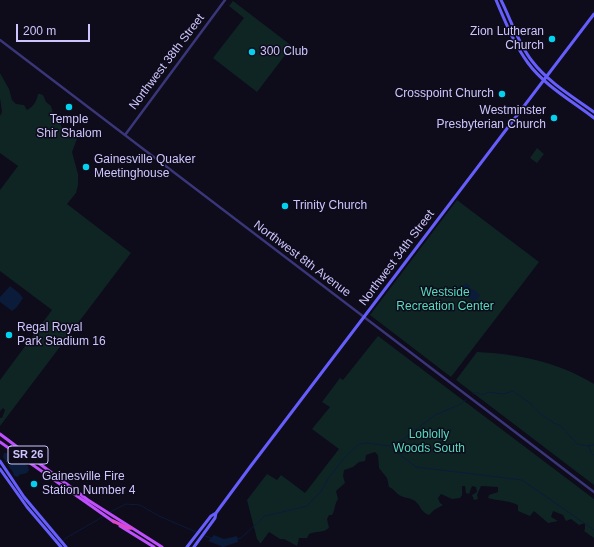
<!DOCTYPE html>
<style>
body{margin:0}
#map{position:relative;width:594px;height:547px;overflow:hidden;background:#0e0b1b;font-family:Helvetica,sans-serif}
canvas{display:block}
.scale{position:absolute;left:16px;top:24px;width:74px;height:18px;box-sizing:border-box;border:2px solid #cdc6fe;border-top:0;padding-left:5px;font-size:12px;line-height:14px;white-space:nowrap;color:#cdc6fe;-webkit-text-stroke:3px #0e0b1b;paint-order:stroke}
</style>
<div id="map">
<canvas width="594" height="547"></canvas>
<div class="scale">200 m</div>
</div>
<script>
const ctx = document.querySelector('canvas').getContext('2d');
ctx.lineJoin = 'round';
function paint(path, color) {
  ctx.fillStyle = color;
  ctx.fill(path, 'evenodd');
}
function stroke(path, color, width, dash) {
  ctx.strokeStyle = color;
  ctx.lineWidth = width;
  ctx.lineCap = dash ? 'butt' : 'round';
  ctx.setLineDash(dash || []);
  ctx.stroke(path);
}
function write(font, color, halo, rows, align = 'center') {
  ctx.font = font + ' Helvetica,sans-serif';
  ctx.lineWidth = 3;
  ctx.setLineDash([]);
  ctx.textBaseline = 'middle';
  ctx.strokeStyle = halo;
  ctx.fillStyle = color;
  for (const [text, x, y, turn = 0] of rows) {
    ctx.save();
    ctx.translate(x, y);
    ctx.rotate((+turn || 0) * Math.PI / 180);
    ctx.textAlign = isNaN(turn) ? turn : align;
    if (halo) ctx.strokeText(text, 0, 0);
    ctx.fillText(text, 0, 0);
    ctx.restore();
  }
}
const green = new Path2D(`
 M233,1L292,46L257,92L213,58L244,18L229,6Z
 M0,73L9,89L12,100L16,104L24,105L27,110C33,107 37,101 38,94H40L43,95L46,102L51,106L53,113L65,132L72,134L77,139L72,152L78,174V185L76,193L67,204L131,253L0,426V418H2L5,410L3,408L0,411V380L52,310L0,271V190L18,166L0,153V116L2,112L0,98Z
 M537,148L544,154L537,163L530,158Z
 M457,200L539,262L451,377L370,315Z
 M378,336L594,499V538L584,531L585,529V523L579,525L571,519L566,521L563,515L553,511L551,517L558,521L548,523L534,511L530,516L518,511V505C508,500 498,501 488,498L489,495L498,492V487L481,486L477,495L478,499L474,500L472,495L477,492L476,487L472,486L469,494L466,493L465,486H462V495L460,498L452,499L441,494L438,498L440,503L443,505L434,510L429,515C420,512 421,505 415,501C411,498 404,498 399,495C395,492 395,490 389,487L387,478L379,468L378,455L375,452L366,455L365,461L359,462L353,467L344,470L343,476L345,483L336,491L338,499C334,505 335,511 332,515H329L327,519L329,528C323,533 316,531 309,534L307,538H299L297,546L284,539H280L269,532L261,543H260L257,539L247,500L267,474L277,480L281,475L305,493L339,449L312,429L330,407L322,402L340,378L343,380Z
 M477,352C519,354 558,362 594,384V485L456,380Z`);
const water = new Path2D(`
 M466,283L470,286L469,288L476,291L480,296L475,301L468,298L460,290Z
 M10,286L19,293L23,298L17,307L12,311L0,302V297Z
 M4,453H7L10,456L11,455L28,466L29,470L27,473L19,475L18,477L14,476L13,472L9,467V466L3,457Z
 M214,535L224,539L237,536L238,542L223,547L208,541Z`);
const stream = new Path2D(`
 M473,394L475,392L483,395L488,392L503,394L513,391L531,404L543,416L554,423L561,426L577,444L587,446L594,445
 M589,446L591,453L594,455
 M390,447L416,467L522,480L594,530
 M110,512L126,504L140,505L159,516L196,532
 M205,536L211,538
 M237,539L241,538L265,516L307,506L322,490L328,479L345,457L359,444L367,443L389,446L402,440L435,415L459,405L466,400
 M58,547L66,538L104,516`);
const tertiary = new Path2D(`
 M0,40L594,492
 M125,135L225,0`);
const secondary = new Path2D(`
 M496,0C505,21 514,44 528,63C545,86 572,101 594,118
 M501,0C511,20 518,43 532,61C548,82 573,97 594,112
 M0,461L24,497L66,547
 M0,469L27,507L61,547
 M187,547L211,516L216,513
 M194,547L215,518L216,513L250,467L594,14`);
const primary = new Path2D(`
 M0,434L88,500L162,547
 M0,442L114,522
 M120,526L154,547`);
const trunk = new Path2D(`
 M113,521L128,528H131`);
const markers = [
 [552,39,4,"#02d2ee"],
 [252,52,4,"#02d2ee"],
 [502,94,4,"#02d2ee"],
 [69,107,4,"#02d2ee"],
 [554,118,4,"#02d2ee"],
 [86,167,4,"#02d2ee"],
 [285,206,4,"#02d2ee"],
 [9,335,4,"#02d2ee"],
 [34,484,4,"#02d2ee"]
];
const shields = [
 [28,455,40]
];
const shieldNames = [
 ["SR 26",28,455]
];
const poiNames = [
 ["Zion Lutheran",544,32,"right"],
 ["Church",544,46,"right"],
 ["300 Club",260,52],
 ["Crosspoint Church",494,94,"right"],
 ["Westminster",546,111,"right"],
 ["Presbyterian Church",546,125,"right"],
 ["Temple",69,120,"center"],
 ["Shir Shalom",69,134,"center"],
 ["Gainesville Quaker",94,160],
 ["Meetinghouse",94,174],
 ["Trinity Church",293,206],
 ["Regal Royal",17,328],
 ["Park Stadium 16",17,342],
 ["Gainesville Fire",42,477],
 ["Station Number 4",42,491]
];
const streetNames = [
 ["Northwest 38th Street",167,62,-53],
 ["Northwest 34th Street",397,258,-53],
 ["Northwest 8th Avenue",302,259,37]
];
const parkNames = [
 ["Westside",445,293],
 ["Recreation Center",445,307],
 ["Loblolly",429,435],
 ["Woods South",429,449]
];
paint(green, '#0e2524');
paint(water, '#0b1b3a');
stroke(stream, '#0b1b3a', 1);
stroke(tertiary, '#3a367a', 2.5);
stroke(secondary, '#655efd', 3);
stroke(primary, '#bf4efd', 3);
stroke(trunk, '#de48ca', 3.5);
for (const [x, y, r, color] of markers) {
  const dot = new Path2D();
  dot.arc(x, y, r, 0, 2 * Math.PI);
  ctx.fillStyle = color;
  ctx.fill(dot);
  stroke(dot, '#0e0b1b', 1.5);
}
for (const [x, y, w] of shields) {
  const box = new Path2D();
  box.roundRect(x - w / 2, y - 9, w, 18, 3);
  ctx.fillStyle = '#0e0b1b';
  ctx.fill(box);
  stroke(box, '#cdc6fe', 1);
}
write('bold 11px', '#cdc6fe', null, shieldNames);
write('12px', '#cdc6fe', '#0e0b1b', poiNames, 'left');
write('12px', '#cdc6fe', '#0e0b1b', streetNames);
write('12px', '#54dcbd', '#0e0b1b', parkNames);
</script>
